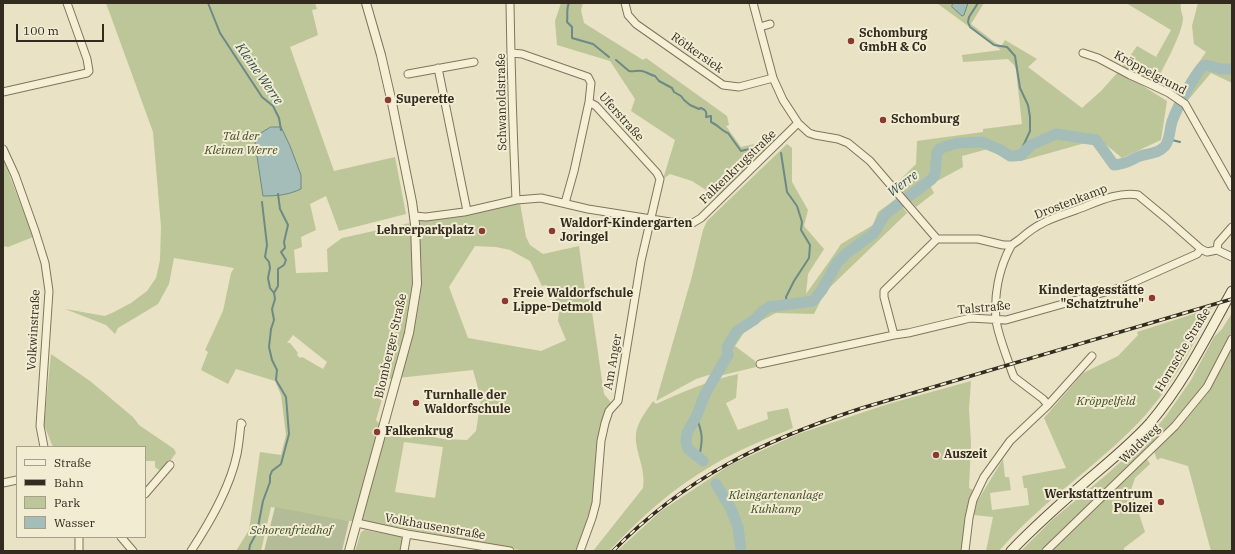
<!DOCTYPE html>
<meta charset="utf-8">
<style>
body{margin:0}
#map{position:relative;width:1235px;height:554px;overflow:hidden;background:#e9e2c4;font-family:"IBM Plex Serif",serif}
canvas{display:block}
.frame{position:absolute;inset:0;border:4px solid #332b1f;pointer-events:none}
.legend{position:absolute;left:16px;top:446px;width:130px;height:92px;box-sizing:border-box;background:#f2ecd3;border:1px solid #a69f8b;margin:0;padding:5px 7px;list-style:none;font-size:12px;color:#332b1f}
.legend li{display:flex;align-items:center;gap:8px;height:20px}
.legend b{width:20px;border:1px solid #a69f8b}
.scale{position:absolute;left:16px;top:24px;width:88px;height:18px;box-sizing:border-box;border:2px solid #332b1f;border-top:0;padding-left:5px;font-size:12px;line-height:14px;white-space:nowrap;color:#332b1f;-webkit-text-stroke:3px #f2ecd3;paint-order:stroke}
</style>
<div id="map">
<canvas width="1235" height="554"></canvas>
<div class="frame"></div>
<ul class="legend">
<li><b style="height:5px;background:#f5efd6"></b>Straße</li>
<li><b style="height:5px;background:#332b1f"></b>Bahn</li>
<li><b style="height:11px;background:#bcc699"></b>Park</li>
<li><b style="height:11px;background:#a5bdb8"></b>Wasser</li>
</ul>
<div class="scale">100 m</div>
</div>
<script>
const ctx = document.querySelector('canvas').getContext('2d');
ctx.lineJoin = 'round';
function paint(path, color) {
  ctx.fillStyle = color;
  ctx.fill(path, 'evenodd');
}
function stroke(path, color, width, dash) {
  ctx.strokeStyle = color;
  ctx.lineWidth = width;
  ctx.lineCap = dash ? 'butt' : 'round';
  ctx.setLineDash(dash || []);
  ctx.stroke(path);
}
function write(font, color, halo, rows, align = 'center') {
  ctx.font = font + ' "IBM Plex Serif",serif';
  ctx.lineWidth = 4;
  ctx.setLineDash([]);
  ctx.textBaseline = 'middle';
  ctx.strokeStyle = halo;
  ctx.fillStyle = color;
  for (const [text, x, y, turn = 0] of rows) {
    ctx.save();
    ctx.translate(x, y);
    ctx.rotate((+turn || 0) * Math.PI / 180);
    ctx.textAlign = isNaN(turn) ? turn : align;
    if (halo) ctx.strokeText(text, 0, 0);
    ctx.fillText(text, 0, 0);
    ctx.restore();
  }
}
const green = new Path2D(`
 M106,3H315L317,9L312,10L318,35L290,47L334,171L395,157L406,214L339,231L326,196L310,204L316,230L301,237L302,247L294,250L296,273L328,272L327,249L342,238L419,221L482,211L520,203L526,237L530,245L543,254L579,246L586,297L590,298L604,394L614,406L603,421L594,503L585,533L575,551H525L365,521H348L271,507L261,551H236L249,530L260,452L281,455L286,435L281,395L275,381L236,369L228,384L201,370L208,352L205,350L223,311L231,273L234,268L174,258L169,284L158,304L118,328L115,334L106,325L65,309L105,316L114,312L131,303L147,291L156,278L160,260L161,227L153,132ZM475,246L496,247L510,250L530,261L542,286L546,285L553,290L559,312L558,321L566,340L541,351L468,338L449,287ZM293,335L327,362L323,369L302,357L300,358L297,355L298,353L290,343H287ZM473,370L481,399L476,431L467,440L444,439L422,435L409,438L390,436L376,420L388,379ZM404,442L443,447L435,498L395,492Z
 M561,3H583L581,10L584,23L643,60L646,58L727,116L729,125L726,126L741,147L777,139L717,197L692,181L670,174L663,179L675,140L631,111L635,99L610,61L557,45L555,21Z
 M938,3H953L952,7L964,15L968,3H984L971,24L1001,47L1005,40L1037,59L1028,67L1082,108L1101,91L1119,71L1167,101L1161,140L1122,158L1098,138L1086,133L1096,140L1021,161L1007,160L988,149L962,156L963,167L930,185L934,193L916,207L896,184L916,164L917,141L983,132V129L1022,124L1016,70L1014,65L1008,59L963,62L962,55L1001,50L938,4Z
 M1126,3H1181C1180,10 1182,12 1183,18C1183,33 1162,70 1155,84L1121,69L1137,46L1156,57L1171,30Z
 M1198,3H1232V83L1211,73L1189,99L1178,93L1206,52L1194,44L1192,26Z
 M787,144L792,148V182L808,210L804,226L824,249L808,274L806,294L831,259L841,244L873,225L878,212L896,199L907,213L825,292L814,314L776,313L747,328L735,346L755,361L756,367L719,376L733,354L724,360L715,373L696,379L656,401L692,276L703,230L707,221Z
 M3,158L33,237L8,247L3,246Z
 M1212,308C1192,348 1171,388 1140,421C1096,467 1041,502 999,551H986L993,517L974,515L977,502L1003,459L1005,477H1009L1011,490L990,493L992,510L1029,505L1027,488H1024L1022,476L1066,468L1044,418L1083,373L1118,356L1138,335L1137,332Z
 M1232,313V332L1206,383L1179,417L1041,551H1021L1052,520L1106,475L1147,438L1166,416L1191,380L1214,337L1222,329Z
 M1232,346V551H1211L1188,466L1161,458L1157,460L1154,451L1188,417L1207,394Z
 M51,354L90,381L133,417L139,425L174,449L176,453L164,469L159,470L155,467V461H145V447H53L44,425Z
 M738,374L736,398L726,403L738,430L768,419L767,412L788,408L793,428C766,439 738,450 713,465C673,488 640,518 609,551H593L643,488C647,466 630,445 638,426C641,417 648,409 653,401L656,404C683,392 710,380 738,374Z
 M971,381L969,409L971,443L969,488L973,490L969,501L962,551H617L661,511L730,465L798,434L888,404Z
 M1147,459L1150,464L1135,478L1131,490L1145,532L1124,548V551H1050Z
 M365,530L403,537L401,551H355L361,532Z`);
const cemetery = new Path2D(`
 M275,507L349,521L342,551H264Z`);
const water = new Path2D(`
 M953,3H968L964,15L962,16L952,7Z
 M271,127H281L290,146L301,175V189C288,195 277,196 263,196L255,143L258,135Z`);
const stream = new Path2D(`
 M208,3L220,33L262,97L273,106L279,118L281,130
 M569,3C566,9 568,16 567,22L572,27V38L593,44L609,57
 M978,3L969,17L968,22L970,27L994,45L1007,47L1015,56L1020,88L1028,105L1030,117V131L1019,155
 M616,60L629,71C634,72 637,70 642,71C647,72 650,75 655,76L659,81L672,88L674,92L681,96L684,100L690,105L699,109L701,108C706,110 707,112 706,117L711,116V122C718,125 723,132 728,133L741,151L766,145
 M1168,139L1180,142
 M781,153L787,192L797,206L802,222L801,230L810,245L809,258L794,281L786,297L787,304
 M274,293L278,286V269L284,265L286,260L281,252L285,248L284,242L288,225L280,209L278,194
 M696,417C703,433 703,440 699,457
 M249,551L250,545L257,532L263,501L270,482V476L272,471L281,464L289,434L286,397L276,380L277,370L272,360L269,347L271,329L274,320L272,309L275,299L274,293L270,288L268,278L270,268L269,262L265,257L267,245L262,202`);
const river = new Path2D(`
 M703,461L688,449L686,441L687,433L697,415L705,394L728,355L727,347L737,331L754,320L763,311L769,307L813,301L822,290L837,263L847,253L874,233L885,215L896,206L932,179L935,174L937,152L941,148L958,143L982,142L1001,150L1010,156H1014L1021,155L1031,145L1056,134L1096,140L1114,165C1127,164 1130,160 1140,156C1149,153 1158,154 1165,146C1171,138 1169,128 1173,119C1178,106 1193,77 1203,66L1206,65L1221,69H1232
 M716,484L731,509L738,527L741,551`);
const minor = new Path2D(`
 M510,3C511,69 513,134 516,200
 M625,3L628,15L636,24L723,85L739,87L773,78
 M753,3L773,78L783,100L798,123L809,133L815,135L838,139L848,143L870,161L937,239
 M760,27L770,24
 M512,53L522,54L588,77L591,83L589,102L596,106L657,173L660,179L641,261L618,401L609,411L605,423L601,441L596,503L592,518L580,551
 M1083,53L1098,58L1130,75L1150,84L1169,93L1185,104L1232,187
 M438,68L467,211
 M408,74L474,62
 M3,92L87,73L89,71L87,59L67,3
 M3,149L15,175L35,231L45,263L49,291L40,426L44,447
 M565,203L574,171L589,102
 M414,216L426,217L464,212L516,200L541,198L588,209L670,222L691,224L701,218L798,123
 M1217,250L1218,243L1232,227
 M894,335L884,297V291L937,239H978L1003,245H1011
 M760,364L894,335L908,333L962,320L970,318L1006,320L1123,287L1197,254L1201,249
 M1048,405L1092,356
 M3,483L17,480
 M145,494L170,465
 M357,523L407,534L510,551
 M79,537V551
 M121,537L133,551
 M191,551C210,522 230,488 237,454C239,444 240,433 241,423L242,424
 M404,551L407,534
 M965,551L969,518L973,500L984,477L1010,441L1048,405L1043,399L1014,377L1012,372C1007,357 998,335 996,320C994,295 999,268 1011,246C1012,244 1018,241 1020,239C1039,222 1053,218 1076,210C1095,203 1118,191 1138,195L1167,219L1201,249L1207,252L1217,250L1232,257
 M1046,551L1175,426L1207,387L1232,339`);
const tertiary = new Path2D(`
 M349,551L409,333L417,284L415,224L412,202L392,103L381,55L366,3`);
const secondary = new Path2D(`
 M1011,551C1036,525 1062,502 1090,478C1110,461 1132,443 1150,423C1184,383 1207,336 1232,291`);
const rail = new Path2D(`
 M613,551C685,477 765,440 862,408L1232,299`);
const markers = [
 [851,41,4,"#8b3a32"],
 [388,100,4,"#8b3a32"],
 [883,120,4,"#8b3a32"],
 [482,231,4,"#8b3a32"],
 [552,231,4,"#8b3a32"],
 [1152,298,4,"#8b3a32"],
 [505,301,4,"#8b3a32"],
 [416,403,4,"#8b3a32"],
 [377,432,4,"#8b3a32"],
 [936,455,4,"#8b3a32"],
 [1161,502,4,"#8b3a32"]
];
const poiNames = [
 ["Schomburg",859,34],
 ["GmbH & Co",859,48],
 ["Superette",396,100],
 ["Schomburg",891,120],
 ["Waldorf-Kindergarten",560,224],
 ["Joringel",560,238],
 ["Lehrerparkplatz",474,231,"right"],
 ["Kindertagesstätte",1144,291,"right"],
 ["\"Schatztruhe\"",1144,305,"right"],
 ["Freie Waldorfschule",513,294],
 ["Lippe-Detmold",513,308],
 ["Turnhalle der",424,396],
 ["Waldorfschule",424,410],
 ["Falkenkrug",385,432],
 ["Auszeit",944,455],
 ["Werkstattzentrum",1153,495,"right"],
 ["Polizei",1153,509,"right"]
];
const streetNames = [
 ["Rötkersiek",697,53,35],
 ["Kröppelgrund",1150,73,28],
 ["Schwanoldstraße",502,102,-91],
 ["Uferstraße",621,117,48],
 ["Falkenkrugstraße",738,167,-44],
 ["Drostenkamp",1071,202,-21],
 ["Talstraße",984,308,-5],
 ["Volkwinstraße",34,330,-87],
 ["Blomberger Straße",391,346,-77],
 ["Hornsche Straße",1183,350,-59],
 ["Am Anger",613,362,-80],
 ["Waldweg",1140,444,-44],
 ["Volkhausenstraße",435,527,10]
];
const parkNames = [
 ["Tal der",241,137],
 ["Kleinen Werre",241,151],
 ["Kröppelfeld",1106,402],
 ["Kleingartenanlage",776,496],
 ["Kuhkamp",776,510],
 ["Schorenfriedhof",291,531]
];
const waterNames = [
 ["Kleine Werre",259,74,55],
 ["Werre",903,184,-37]
];
paint(green, '#bcc699');
paint(cemetery, '#b4bc97');
paint(water, '#a5bdb8');
stroke(water, '#6d8a86', 1);
stroke(stream, '#6d8a86', 2);
stroke(river, '#a5bdb8', 11);
stroke(minor, '#82745c', 9);
stroke(tertiary, '#82745c', 10);
stroke(secondary, '#64553f', 11);
stroke(minor, '#f5efd6', 7);
stroke(tertiary, '#f5efd6', 8);
stroke(secondary, '#f5efd6', 9);
stroke(rail, '#332b1f', 3.5);
stroke(rail, '#f2ecd3', 2, [6]);
for (const [x, y, r, color] of markers) {
  const dot = new Path2D();
  dot.arc(x, y, r, 0, 2 * Math.PI);
  ctx.fillStyle = color;
  ctx.fill(dot);
  stroke(dot, '#f2ecd3', 1.5);
}
write('bold 12px', '#332b1f', '#f2ecd3', poiNames, 'left');
write('12px', '#332b1f', '#f2ecd3', streetNames);
write('italic 12px', '#404e27', '#f2ecd3', parkNames);
write('italic 13px', '#2f5152', '#f2ecd3', waterNames);
</script>
